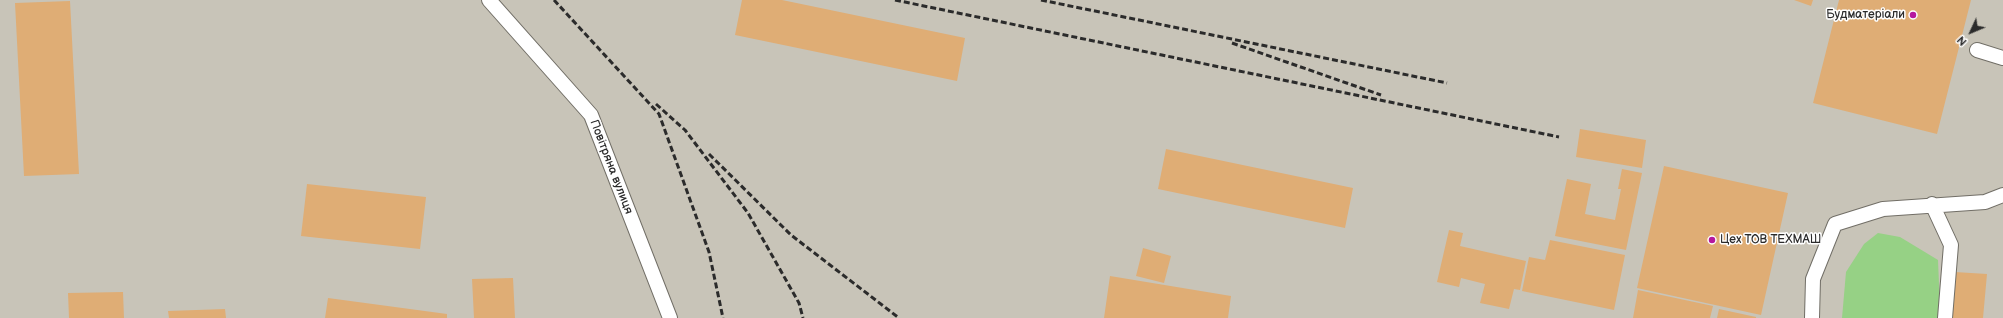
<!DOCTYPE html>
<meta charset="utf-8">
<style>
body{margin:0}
#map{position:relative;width:2003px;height:318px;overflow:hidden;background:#f4e9d3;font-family:"Balsamiq Sans",sans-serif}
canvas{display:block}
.north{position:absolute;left:1951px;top:12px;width:40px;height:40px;-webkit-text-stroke:3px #fff;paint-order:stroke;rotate:226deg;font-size:11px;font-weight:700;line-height:16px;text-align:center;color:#2b2b2b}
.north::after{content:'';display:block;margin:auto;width:14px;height:18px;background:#2b2b2b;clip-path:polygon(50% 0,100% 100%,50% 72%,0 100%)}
</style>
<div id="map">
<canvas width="2003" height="318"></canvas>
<div class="north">N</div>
</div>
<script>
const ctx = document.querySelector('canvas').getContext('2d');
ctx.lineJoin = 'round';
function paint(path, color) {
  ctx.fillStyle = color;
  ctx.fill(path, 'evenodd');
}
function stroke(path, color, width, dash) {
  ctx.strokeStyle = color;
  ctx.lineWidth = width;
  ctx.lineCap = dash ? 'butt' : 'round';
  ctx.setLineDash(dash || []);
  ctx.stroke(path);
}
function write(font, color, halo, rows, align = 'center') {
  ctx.font = font + ' "Balsamiq Sans",sans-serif';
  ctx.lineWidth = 3;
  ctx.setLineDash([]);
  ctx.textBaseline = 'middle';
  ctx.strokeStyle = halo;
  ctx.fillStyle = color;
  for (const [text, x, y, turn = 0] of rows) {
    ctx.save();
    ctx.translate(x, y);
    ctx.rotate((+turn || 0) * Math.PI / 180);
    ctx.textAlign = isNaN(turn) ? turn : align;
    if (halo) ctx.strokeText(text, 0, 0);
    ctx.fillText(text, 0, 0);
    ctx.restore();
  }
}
const industrial = new Path2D(`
 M0,0H2003V318H0Z`);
const green = new Path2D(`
 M1878,233L1900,237L1938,260L1940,308L1937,318H1842L1846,272L1864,244Z`);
const building = new Path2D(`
 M742,0H782L965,38L957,81L735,35Z
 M1794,0H1813L1811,6Z
 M1839,0H1971L1937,134L1813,103Z
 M70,1L79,174L24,176L15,3Z
 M1580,129L1646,140L1642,168L1576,157Z
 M1166,149L1353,188L1345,228L1158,189Z
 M1664,166L1788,193L1761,315L1637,288Z
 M1622,169L1642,173L1626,250L1555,236L1567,179L1591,184L1585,214L1615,220L1621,189H1618Z
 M307,184L426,197L420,249L301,236Z
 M1449,230L1463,233L1460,246L1526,261L1520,290L1514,289L1509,309L1480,303L1485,284L1461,278L1459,287L1437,282Z
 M1550,240L1625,255L1614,310L1522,291L1529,257L1545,260Z
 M1143,248L1171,256L1164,283L1136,276Z
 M1955,272L1987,274L1983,318H1950Z
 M1110,276L1231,296L1228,318H1104Z
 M513,278L515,318H474L472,279Z
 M1638,290L1713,306L1710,318H1633Z
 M123,292L124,318H69L68,293Z
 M328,298L447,314V318H325Z
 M225,309L226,318H169L168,311Z
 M1719,309L1756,317V318H1717Z`);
const lane = new Path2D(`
 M489,0L591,115L670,318
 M1977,50L2003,58
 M1932,204L1951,245L1945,318
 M1812,318L1813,279L1835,224L1883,209L1985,202L2003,195`);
const rail = new Path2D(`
 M554,0L659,114L709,252L723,318
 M895,0L1559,137
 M1041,0L1447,83
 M1232,43L1381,95
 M656,104L685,130L748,213L799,303L803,318
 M709,154L791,235L899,318`);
const markers = [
 [1913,15,4,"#b5179e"],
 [1712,240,4,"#b5179e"]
];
const poiNames = [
 ["Будматеріали",1905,15],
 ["Цех ТОВ ТЕХМАШ",1720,240,"left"]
];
const streetNames = [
 ["Повітряна вулиця",611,167,69]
];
paint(industrial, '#c8c4b8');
paint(green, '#96d185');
paint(building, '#dfad75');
stroke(lane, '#716e66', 16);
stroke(lane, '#fff', 14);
stroke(rail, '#2b2b2b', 3, [6, 3]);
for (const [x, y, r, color] of markers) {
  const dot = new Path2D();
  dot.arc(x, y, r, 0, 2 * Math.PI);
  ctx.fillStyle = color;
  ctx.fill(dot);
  stroke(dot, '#fff', 1.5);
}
write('12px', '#2b2b2b', '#fff', poiNames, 'right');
write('12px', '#2b2b2b', '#fff', streetNames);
</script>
